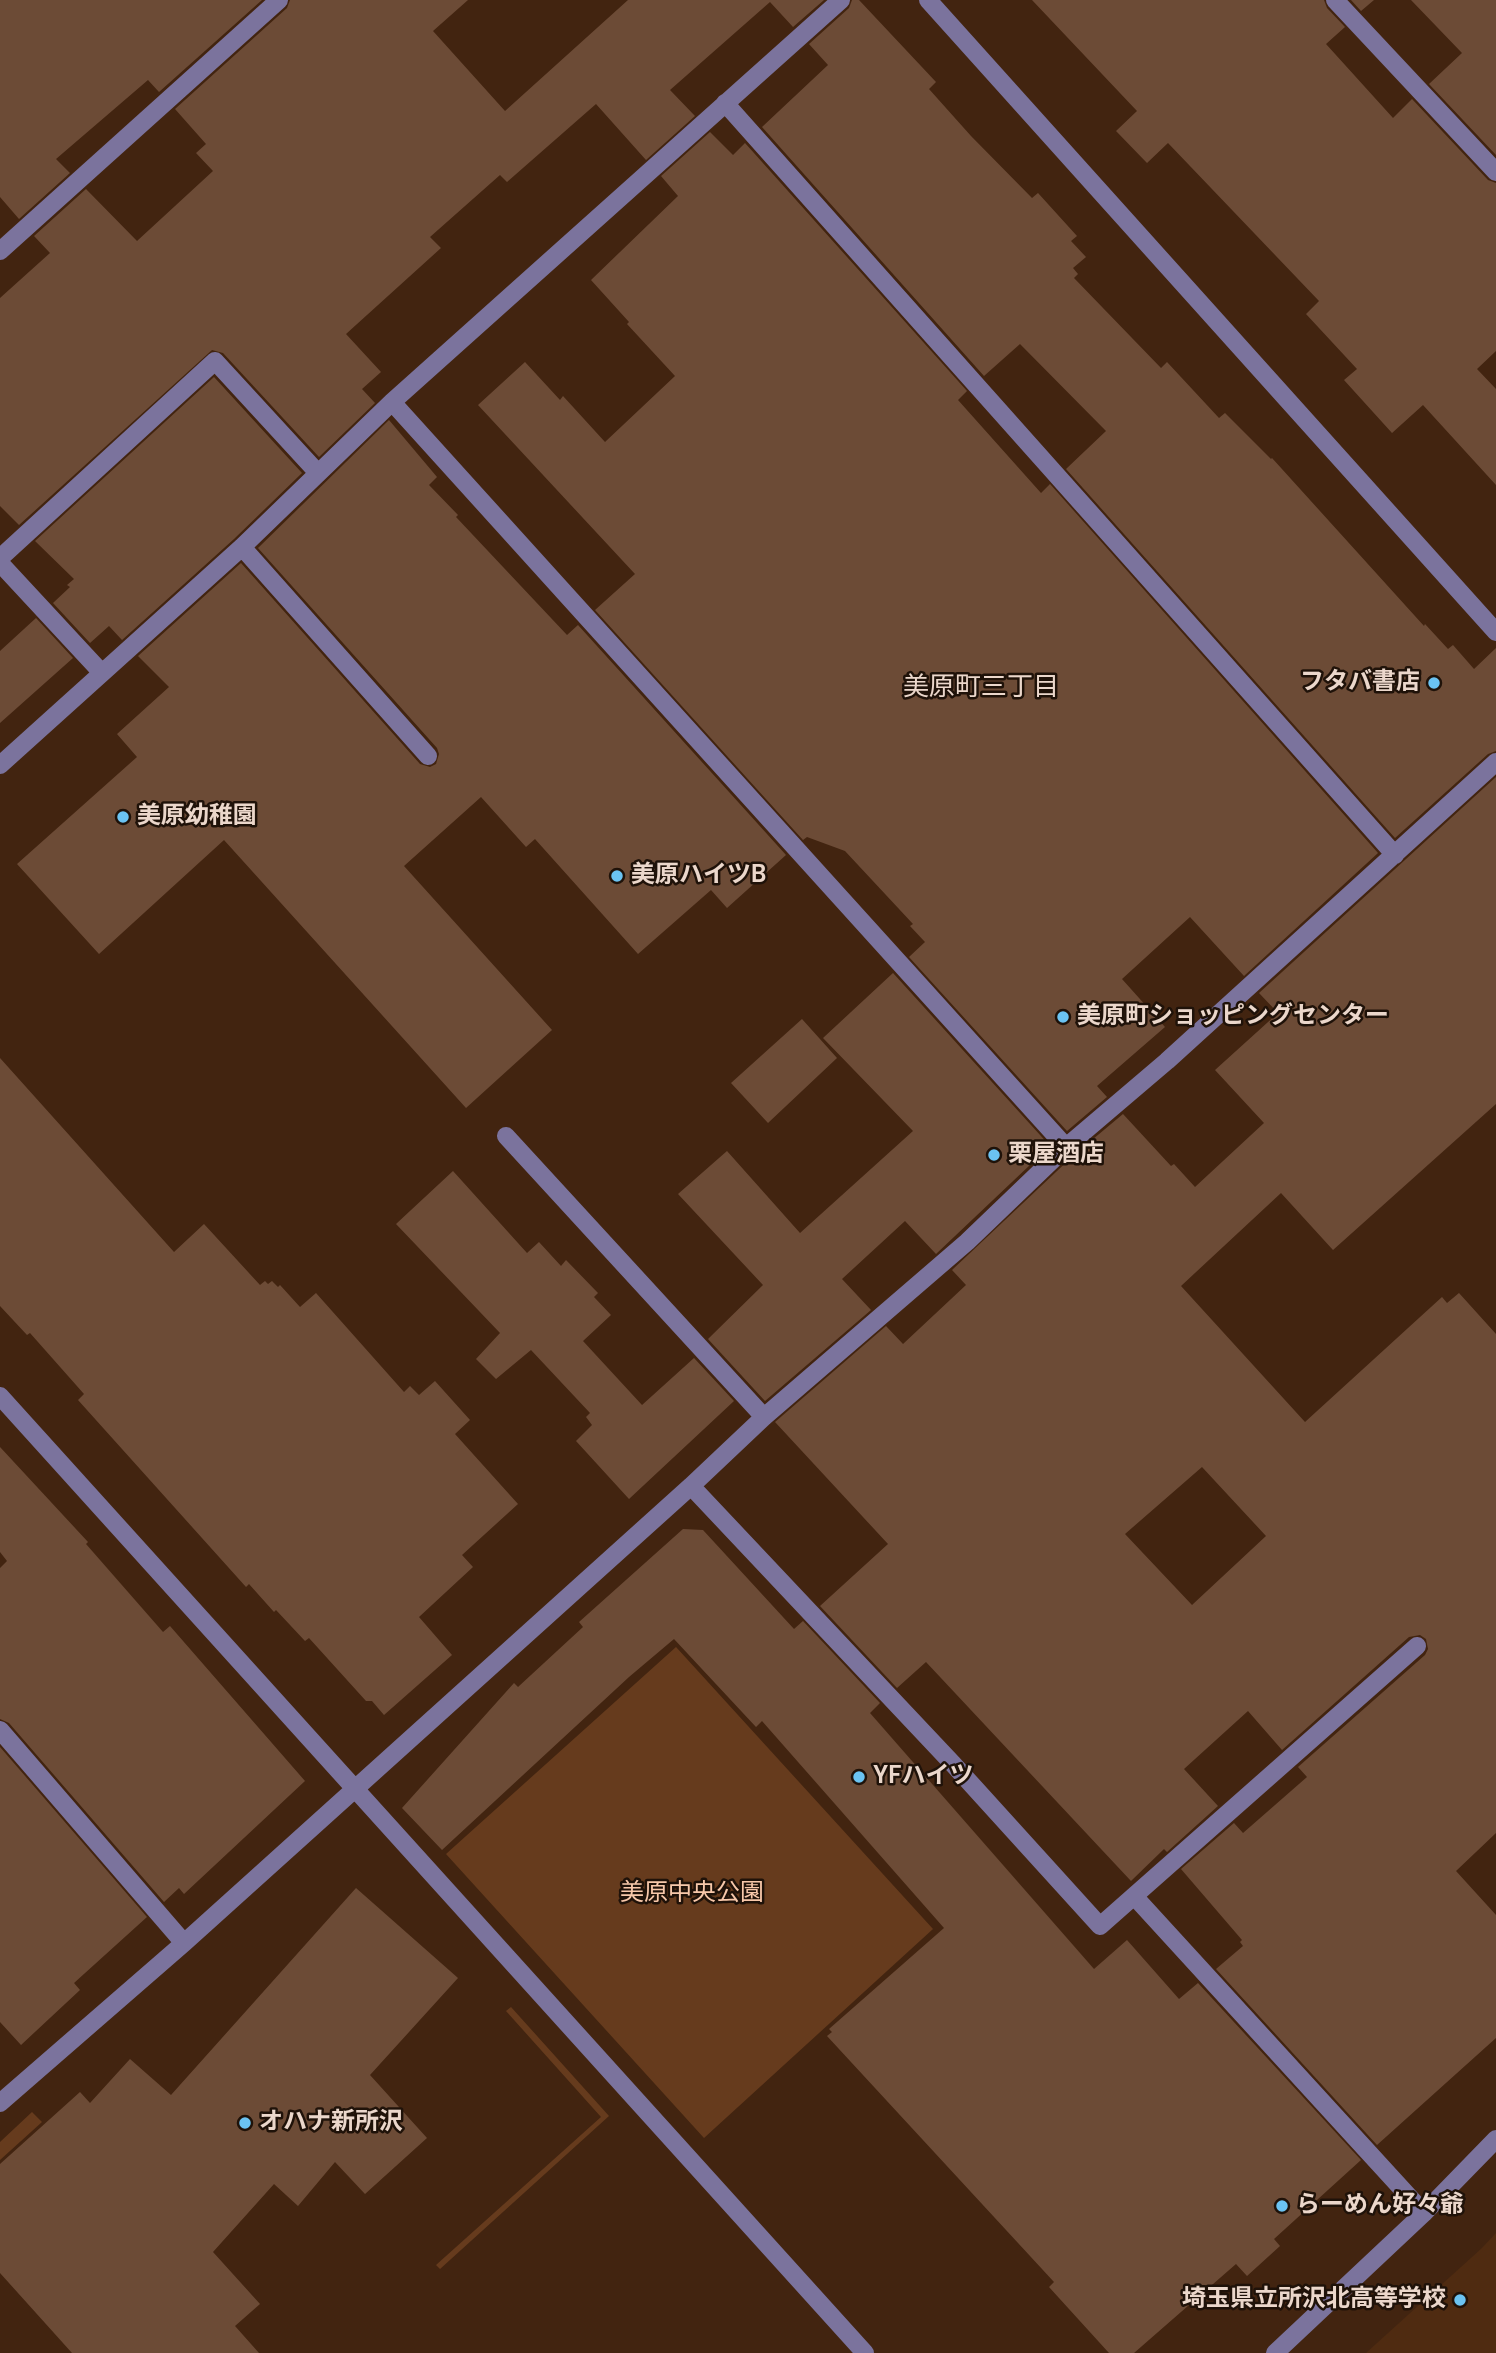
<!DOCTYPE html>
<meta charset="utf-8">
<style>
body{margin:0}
canvas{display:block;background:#422410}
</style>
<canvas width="1496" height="2353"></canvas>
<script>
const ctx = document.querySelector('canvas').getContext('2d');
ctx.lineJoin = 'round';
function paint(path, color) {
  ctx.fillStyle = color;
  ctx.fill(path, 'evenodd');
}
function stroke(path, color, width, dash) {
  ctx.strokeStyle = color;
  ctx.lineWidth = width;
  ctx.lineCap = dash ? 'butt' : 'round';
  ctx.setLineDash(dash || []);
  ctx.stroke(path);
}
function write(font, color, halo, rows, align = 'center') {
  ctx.font = font + ' "DM Sans","Noto Sans JP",sans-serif';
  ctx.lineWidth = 5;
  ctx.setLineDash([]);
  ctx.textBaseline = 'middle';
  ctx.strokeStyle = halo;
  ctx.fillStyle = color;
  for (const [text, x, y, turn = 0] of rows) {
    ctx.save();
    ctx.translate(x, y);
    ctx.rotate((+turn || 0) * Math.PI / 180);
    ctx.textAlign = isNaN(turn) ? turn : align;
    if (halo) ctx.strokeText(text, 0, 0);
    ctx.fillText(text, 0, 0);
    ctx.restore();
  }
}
const built = new Path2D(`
 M1496,2233V2353H1366L1482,2248Z`);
const green = new Path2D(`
 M676,1647L933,1929L704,2138L446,1854Z
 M511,2007L609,2116L440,2269L436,2265L601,2117L506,2011Z
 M32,2112L42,2122L0,2160V2142Z`);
const building = new Path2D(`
 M0,0H262L159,92L148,80L56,159L70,173L19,219L0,197Z
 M290,0H468L433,31L505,111L628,0H824L793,27L770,2L670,90L695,116L646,160L596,104L507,182L500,175L430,237L441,248L346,334L381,372L362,389L375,403L319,457L223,353L212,350L19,525L0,506V298L50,253L34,236L86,189L137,241L213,171L196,153L206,144L175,109L287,8Z
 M852,0H859L936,82L929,89L971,136L1032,198L1038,193L1077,236L1071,241L1086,257L1073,268L1078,274L1074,278L1161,368L1167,362L1219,418L1225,413L1271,459L1272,458L1424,626L1425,624L1448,649L1453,645L1474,669L1496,648V751L1488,754L1395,838L1066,469L1106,431L1020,344L984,376L762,127L828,65L809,44L849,8Z
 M1032,0H1324L1327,8L1345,27L1326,44L1393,118L1412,99L1488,180L1496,183V351L1477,369L1496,389V485L1423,405L1392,433L1344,380L1357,369L1306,314L1319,301L1168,143L1147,163L1116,131L1137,111Z
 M1351,0H1374L1361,11Z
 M1411,0H1496V155L1429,84L1462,53Z
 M710,132L733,155L745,143L967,391L958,400L1041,493L1050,484L1378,853L1244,976L1190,917L1122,979L1165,1027L1097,1086L1107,1097L1067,1131L909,957L925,942L910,926L913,924L845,851L807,837L803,840L595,610L635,574L478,405L525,362L560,400L563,396L605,442L675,376L627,324L629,322L591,280L678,196L661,176Z
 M214,377L302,473L234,539L122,640L109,626L90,643L53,603L70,587L67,585L74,579L35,541Z
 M389,420L437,477L429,485L458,515L456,517L567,635L578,625L786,855L727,908L711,890L638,954L535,839L526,847L481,797L404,866L552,1030L466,1108L224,840L99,954L17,864L137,757L117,734L169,687L138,656L241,563L420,764L430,767L436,764L439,754L437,748L258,548Z
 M36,618L73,658L0,723V651Z
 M1496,777V1104L1333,1250L1281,1193L1181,1286L1305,1422L1442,1297L1447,1303L1459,1293L1496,1334V1833L1456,1871L1496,1915V2038L1377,2145L1216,1969L1243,1946L1240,1942L1242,1940L1181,1869L1234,1823L1243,1833L1307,1777L1298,1767L1425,1655L1428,1649L1426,1639L1420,1635L1409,1637L1282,1750L1248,1711L1184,1769L1218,1806L1167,1852L1164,1849L1131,1881L926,1662L897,1688L820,1606L888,1544L775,1422L886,1326L903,1344L966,1285L952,1270L1074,1155L1123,1114L1171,1166L1174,1164L1195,1187L1264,1123L1215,1070L1278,1013L1259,993ZM1202,1467L1266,1536L1192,1605L1125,1534Z
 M893,973L1050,1146L936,1254L905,1221L842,1279L871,1310L765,1401L708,1339L763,1285L678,1194L727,1151L800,1233L913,1131L823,1038Z
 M802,1019L837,1058L768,1123L731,1083Z
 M0,1058L174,1252L204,1224L260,1285L265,1281L268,1284L272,1281L278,1287L280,1285L300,1307L316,1293L404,1392L410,1386L419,1395L435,1381L470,1420L455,1434L518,1504L462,1555L473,1567L419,1617L452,1655L384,1715L372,1701H366L309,1638L305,1641L276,1610L274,1612L249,1584L246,1587L78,1400L84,1394L30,1333L27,1335L0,1306Z
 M453,1171L527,1253L539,1242L561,1266L566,1260L598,1293L594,1297L611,1315L583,1341L642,1405L694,1358L734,1401L629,1499L576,1441L592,1425L586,1417L590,1413L531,1350L496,1379L476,1359L500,1333L396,1224Z
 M0,1447L88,1542L86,1544L163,1632L170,1626L305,1781L184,1894L179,1888L164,1902L9,1723L0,1719V1568L7,1561L0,1552Z
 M683,1529L703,1530L794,1629L803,1621L880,1703L870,1713L1094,1969L1127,1940L1179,1999L1198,1983L1361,2160L1274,2239L1280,2246L1247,2276L1236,2264L1134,2353H1109L1049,2287L1054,2282L827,2036L832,2032L829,2029L944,1928L762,1721L756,1727L674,1639L629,1677L442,1850L402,1808L514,1683L518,1687L583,1627L579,1622Z
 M0,1747L147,1917L74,1983L80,1990L21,2045L0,2022Z
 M356,1888L458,1978L370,2075L427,2138L365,2194L335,2162L298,2206L274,2184L213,2252L260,2304L235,2326L259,2353H72L0,2273V2164L80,2092L90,2103L130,2059L171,2095Z`);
const minor = new Path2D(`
 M928,0L1496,632
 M1335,0L1496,172
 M725,103L1395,855
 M0,251L279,0
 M392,402L1066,1147
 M242,547L428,756
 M0,558L215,361L318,473
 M0,563L102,673
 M0,765L242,547L392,402L841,0
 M506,1136L764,1417
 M0,1396L865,2353
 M691,1486L953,1764L1100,1926L1417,1646
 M0,1730L184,1943
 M1134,1896L1424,2213
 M0,2103L184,1943L691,1486L764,1417L967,1242L1066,1147L1167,1061L1496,762
 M1275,2353L1424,2213L1496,2139`);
const markers = [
 [1434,683,7,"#6bc3f2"],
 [123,817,7,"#6bc3f2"],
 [617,876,7,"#6bc3f2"],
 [1063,1017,7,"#6bc3f2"],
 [994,1155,7,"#6bc3f2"],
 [859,1777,7,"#6bc3f2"],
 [245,2123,7,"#6bc3f2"],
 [1282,2206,7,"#6bc3f2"],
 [1460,2300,7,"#6bc3f2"]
];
const poiNames = [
 ["フタバ書店",1420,683,"right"],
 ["美原幼稚園",137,817],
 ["美原ハイツB",631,876],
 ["美原町ショッピングセンター",1077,1017],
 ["栗屋酒店",1008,1155],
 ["YFハイツ",873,1777],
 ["オハナ新所沢",259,2123],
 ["らーめん好々爺",1296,2206],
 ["埼玉県立所沢北高等学校",1446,2300,"right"]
];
const parkNames = [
 ["美原中央公園",692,1894]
];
const neighbourhoodNames = [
 ["美原町三丁目",981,688]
];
paint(built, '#4f2b11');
paint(green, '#663b1d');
paint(building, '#6c4b36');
stroke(minor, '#7b739d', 18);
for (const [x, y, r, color] of markers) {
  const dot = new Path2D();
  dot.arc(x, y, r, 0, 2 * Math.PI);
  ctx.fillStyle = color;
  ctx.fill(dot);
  stroke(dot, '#1f1209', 2.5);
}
write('bold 24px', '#ebd7cb', '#1f1209', poiNames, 'left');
write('24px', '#f8c8aa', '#1f1209', parkNames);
write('26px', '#ebd7cb', '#1f1209', neighbourhoodNames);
</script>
